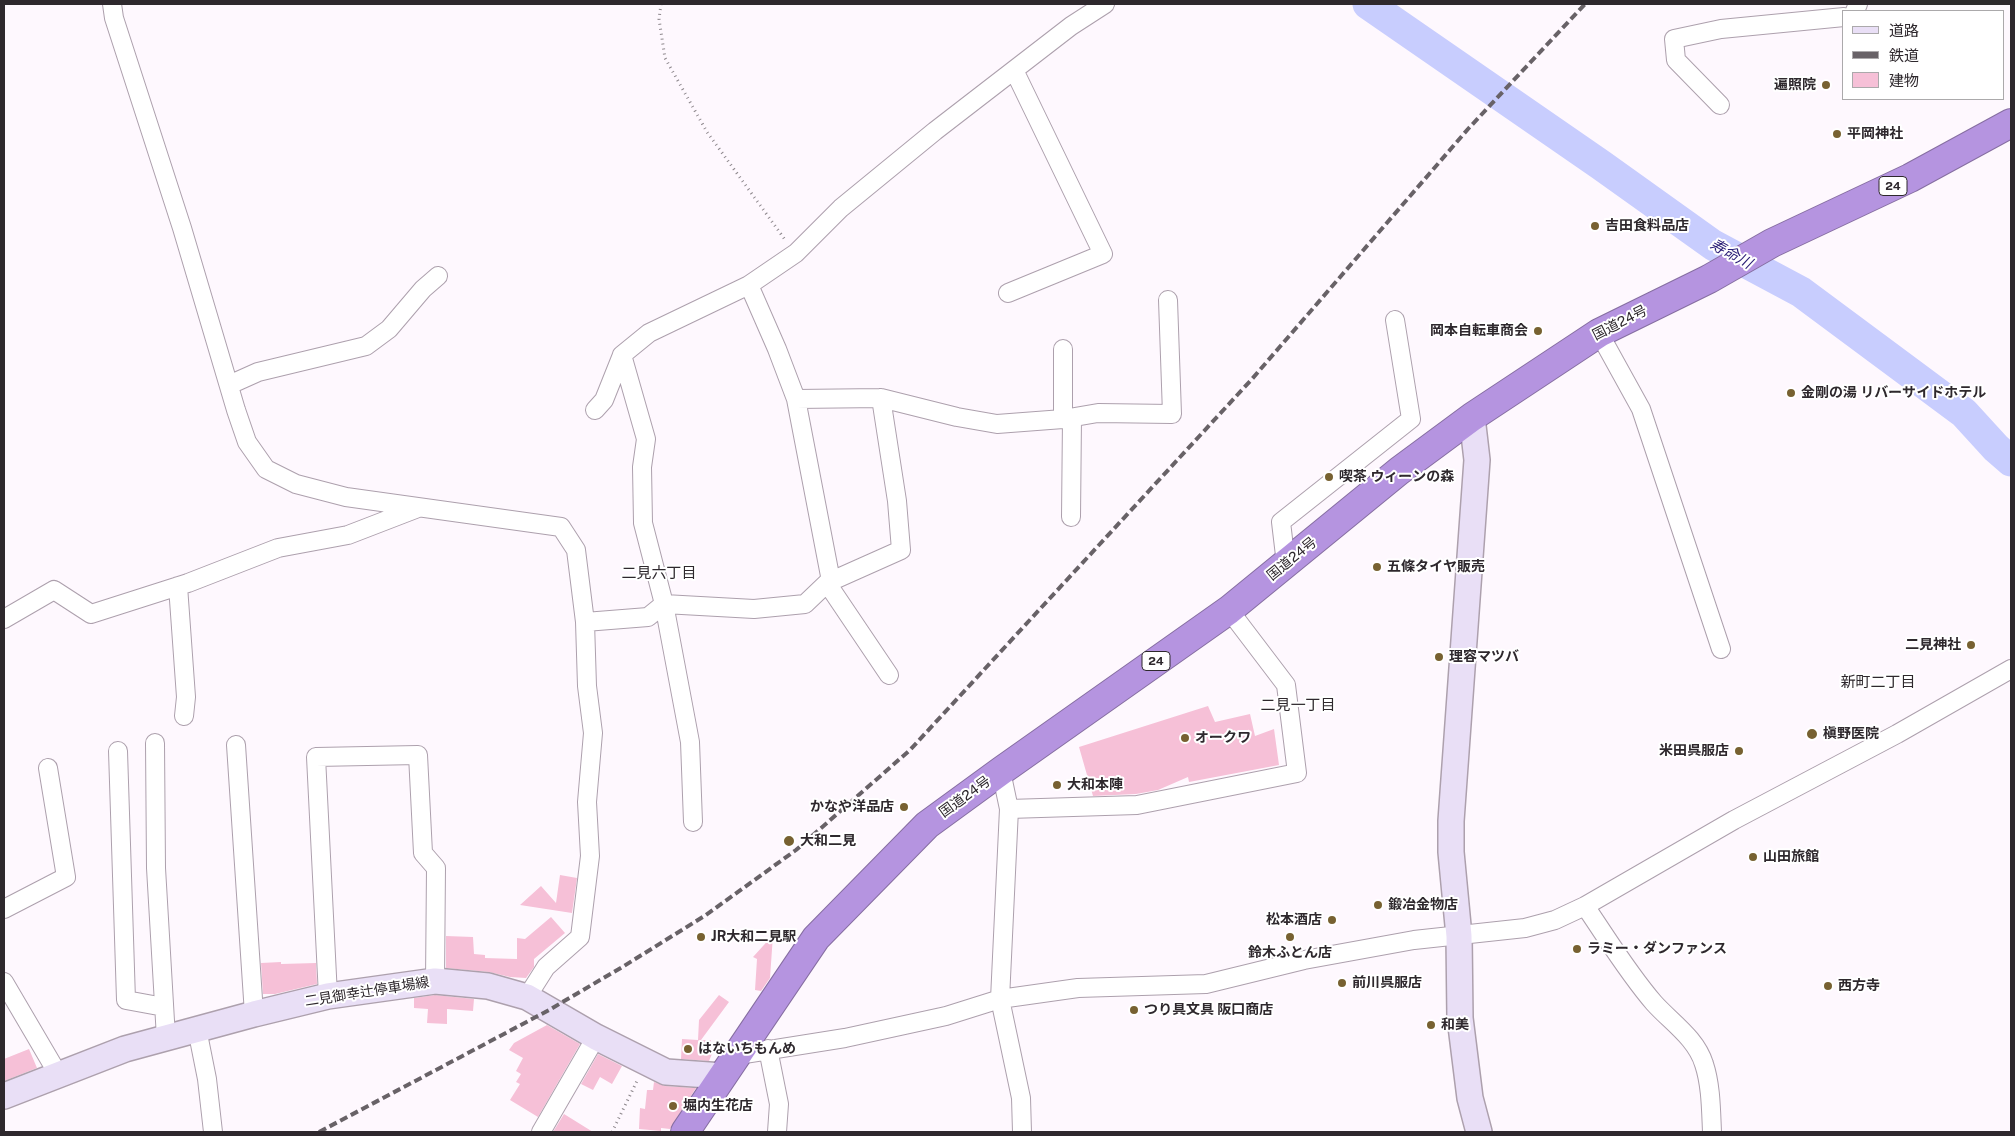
<!DOCTYPE html>
<meta charset="utf-8">
<style>
body{margin:0}
#map{position:relative;width:2015px;height:1136px;overflow:hidden;background:#fef8fe;font-family:"Public Sans","Noto Sans JP",sans-serif}
canvas{display:block}
.frame{position:absolute;inset:0;border:5px solid #2e282d;pointer-events:none}
.legend{position:absolute;left:1842px;top:10px;width:162px;height:90px;box-sizing:border-box;background:#fff;border:1px solid #aba9ab;margin:0;padding:6px 9px;list-style:none;font-size:15px;color:#2e282d}
.legend li{display:flex;align-items:center;gap:10px;height:25px}
.legend b{width:25px;border:1px solid #aba9ab}
</style>
<div id="map">
<canvas width="2015" height="1136"></canvas>
<div class="frame"></div>
<ul class="legend">
<li><b style="height:6px;background:#e9dff6"></b>道路</li>
<li><b style="height:6px;background:#686267"></b>鉄道</li>
<li><b style="height:14px;background:#f6c0d7"></b>建物</li>
</ul>
</div>
<script>
const ctx = document.querySelector('canvas').getContext('2d');
ctx.lineJoin = 'round';
function stroke(path, color, width, dash) {
  ctx.strokeStyle = color;
  ctx.lineWidth = width;
  ctx.lineCap = dash ? 'butt' : 'round';
  ctx.setLineDash(dash || []);
  ctx.stroke(path);
}
function paint(path, color) {
  ctx.fillStyle = color;
  ctx.fill(path, 'evenodd');
}
function write(font, color, halo, rows, align = 'center') {
  ctx.font = font + ' "Public Sans","Noto Sans JP",sans-serif';
  ctx.lineWidth = 4;
  ctx.setLineDash([]);
  ctx.textBaseline = 'middle';
  ctx.strokeStyle = halo;
  ctx.fillStyle = color;
  for (const [text, x, y, turn = 0] of rows) {
    ctx.save();
    ctx.translate(x, y);
    ctx.rotate((+turn || 0) * Math.PI / 180);
    ctx.textAlign = isNaN(turn) ? turn : align;
    if (halo) ctx.strokeText(text, 0, 0);
    ctx.fillText(text, 0, 0);
    ctx.restore();
  }
}
const river = new Path2D(`
 M1368,4L1601,165L1713,245L1801,292L1964,413L1996,448L2011,461`);
const building = new Path2D(`
 M1208,706L1215,722L1250,714L1255,736L1274,729L1279,765L1189,782L1188,777L1158,790L1136,794L1093,796L1079,747Z
 M560,875L577,878L572,913L520,905L541,886L556,903Z
 M551,917L565,933L534,959V967L526,978L510,977L489,972L446,968V936L473,937L474,954L485,955V958L517,959V938L525,939Z
 M773,935L770,978L761,991L755,990L757,959L753,957Z
 M281,962V964L316,963L317,984L275,994H263L261,963Z
 M435,995L474,999L473,1011L447,1009V1024L427,1023L428,1009L414,1008V998Z
 M719,995L729,1002L701,1040H711L710,1049H714L709,1061L681,1059L682,1039L698,1040L699,1020Z
 M547,1025L580,1044L538,1117L510,1100L520,1084L516,1082L521,1074L516,1071L523,1058L509,1050L514,1043Z
 M29,1049L37,1068L4,1081V1059Z
 M598,1054L622,1066L612,1084L600,1077L593,1090L581,1084Z
 M654,1082L665,1086L696,1088L670,1129L661,1128V1131L639,1129L640,1108L645,1109L647,1090H653Z
 M564,1114L593,1132H553Z`);
const path = new Path2D(`
 M661,4L659,19L665,58L707,132L786,241
 M612,1132L638,1079`);
const street = new Path2D(`
 M112,4L114,18L182,228L236,410L247,442L266,469L296,484L346,497L561,527L576,550L585,622L587,686L593,733L587,802L590,856L580,937L546,967L527,997
 M1855,11L1858,4
 M1720,105L1676,60L1674,39L1721,29L1844,17
 M1008,293L1103,254L1014,70
 M1599,333L1641,409L1721,649
 M229,385L258,372L366,346L389,329L423,289L438,276
 M796,399L881,398L957,417L997,424L1063,419L1098,413L1172,414L1168,300
 M595,410L604,400L622,355
 M1063,419V349
 M1071,517L1072,418
 M1286,564L1281,522L1411,419L1395,320
 M831,581L796,399L777,349L749,285L796,253L841,208L935,131L1071,26L1105,4
 M827,583L889,675
 M178,586L186,697L184,716
 M4,619L54,590L91,614L188,583L278,548L348,535L418,508
 M585,622L648,617L664,604L754,609L805,604L827,583L901,550L897,501L881,398
 M155,743L156,868L166,1038
 M236,745L254,1014
 M118,751L126,1000L164,1007
 M1001,771L1009,809L1000,999L1021,1098L1022,1132
 M1009,809L1137,805L1297,773L1286,685L1229,610
 M693,822L690,742L664,604L643,523L642,467L646,439L622,355L649,333L749,285
 M1585,906C1607,938 1628,973 1654,1003C1671,1022 1696,1038 1704,1064C1711,1085 1711,1110 1712,1132
 M4,909L66,877L48,768
 M4,982L58,1074
 M328,996L316,757L418,755L423,853L436,868L435,981
 M197,1029L207,1079L213,1132
 M768,1049L779,1104L777,1132
 M738,1055L845,1038L946,1016L1000,999L1078,988L1206,984L1304,960L1414,940L1525,928L1555,920L1585,906L1734,820L1897,734L2011,669
 M541,1132L596,1037`);
const secondary = new Path2D(`
 M1472,417L1477,460L1451,821V852L1459,936L1460,1018L1470,1098L1479,1132
 M4,1096L125,1049L254,1014L328,996L435,981L488,986L527,997L596,1037L666,1072L723,1076`);
const highway = new Path2D(`
 M685,1132L816,938L927,825L1001,771L1229,610L1399,471L1472,417L1599,333L1709,279L1772,243L1910,178L2011,123`);
const rail = new Path2D(`
 M319,1132L549,1010L624,966L706,915L796,850L910,750L1252,379L1468,129L1585,4`);
const markers = [
 [1826,85,5,"#776131"],
 [1837,134,5,"#776131"],
 [1595,226,5,"#776131"],
 [1538,331,5,"#776131"],
 [1791,393,5,"#776131"],
 [1329,477,5,"#776131"],
 [1377,567,5,"#776131"],
 [1971,645,5,"#776131"],
 [1439,657,5,"#776131"],
 [1812,734,6,"#776131"],
 [1185,738,5,"#776131"],
 [1739,751,5,"#776131"],
 [1057,785,5,"#776131"],
 [904,807,5,"#776131"],
 [789,841,6,"#776131"],
 [1753,857,5,"#776131"],
 [1378,905,5,"#776131"],
 [1332,920,5,"#776131"],
 [701,937,5,"#776131"],
 [1290,937,5,"#776131"],
 [1577,949,5,"#776131"],
 [1342,983,5,"#776131"],
 [1828,986,5,"#776131"],
 [1134,1010,5,"#776131"],
 [1431,1025,5,"#776131"],
 [688,1049,5,"#776131"],
 [673,1106,5,"#776131"]
];
const shields = [
 [1893,186,28],
 [1156,661,28]
];
const shieldNames = [
 ["24",1893,186],
 ["24",1156,661]
];
const poiNames = [
 ["遍照院",1816,85,"right"],
 ["平岡神社",1847,134],
 ["吉田食料品店",1605,226],
 ["岡本自転車商会",1528,331,"right"],
 ["金剛の湯 リバーサイドホテル",1801,393],
 ["喫茶 ウィーンの森",1339,477],
 ["五條タイヤ販売",1387,567],
 ["二見神社",1961,645,"right"],
 ["理容マツバ",1449,657],
 ["槇野医院",1823,734],
 ["オークワ",1195,738],
 ["米田呉服店",1729,751,"right"],
 ["大和本陣",1067,785],
 ["かなや洋品店",894,807,"right"],
 ["大和二見",800,841],
 ["山田旅館",1763,857],
 ["鍛冶金物店",1388,905],
 ["松本酒店",1322,920,"right"],
 ["JR大和二見駅",711,937],
 ["ラミー・ダンファンス",1587,949],
 ["鈴木ふとん店",1290,953,"center"],
 ["前川呉服店",1352,983],
 ["西方寺",1838,986],
 ["つり具文具 阪口商店",1144,1010],
 ["和美",1441,1025],
 ["はないちもんめ",698,1049],
 ["堀内生花店",683,1106]
];
const streetNames = [
 ["国道24号",1620,323,-27],
 ["国道24号",1292,559,-39],
 ["国道24号",965,797,-36],
 ["二見御幸辻停車場線",367,992,-9]
];
const waterNames = [
 ["寿命川",1731,254,29]
];
const neighbourhoodNames = [
 ["二見六丁目",659,573],
 ["新町二丁目",1878,682],
 ["二見一丁目",1298,705]
];
stroke(river, '#c8cdfe', 31);
paint(building, '#f6c0d7');
stroke(street, '#ada0ad', 20);
stroke(secondary, '#ada0ad', 28);
stroke(highway, '#866ea1', 30);
stroke(path, '#8e888d', 3, [1, 4]);
stroke(street, '#fff', 18);
stroke(secondary, '#e9dff6', 25);
stroke(highway, '#b594e0', 28);
stroke(rail, '#686267', 4, [8, 4]);
for (const [x, y, r, color] of markers) {
  const dot = new Path2D();
  dot.arc(x, y, r, 0, 2 * Math.PI);
  ctx.fillStyle = color;
  ctx.fill(dot);
  stroke(dot, '#fff', 2);
}
for (const [x, y, w] of shields) {
  const box = new Path2D();
  box.roundRect(x - w / 2, y - 9.5, w, 19, 4);
  ctx.fillStyle = '#fff';
  ctx.fill(box);
  stroke(box, '#2e282d', 1);
}
write('bold 12px', '#2e282d', null, shieldNames);
write('bold 14px', '#2e282d', '#fff', poiNames, 'left');
write('14px', '#2e282d', '#fff', streetNames);
write('italic 15px', '#281c75', '#fff', waterNames);
write('15px', '#2e282d', '#fff', neighbourhoodNames);
</script>
